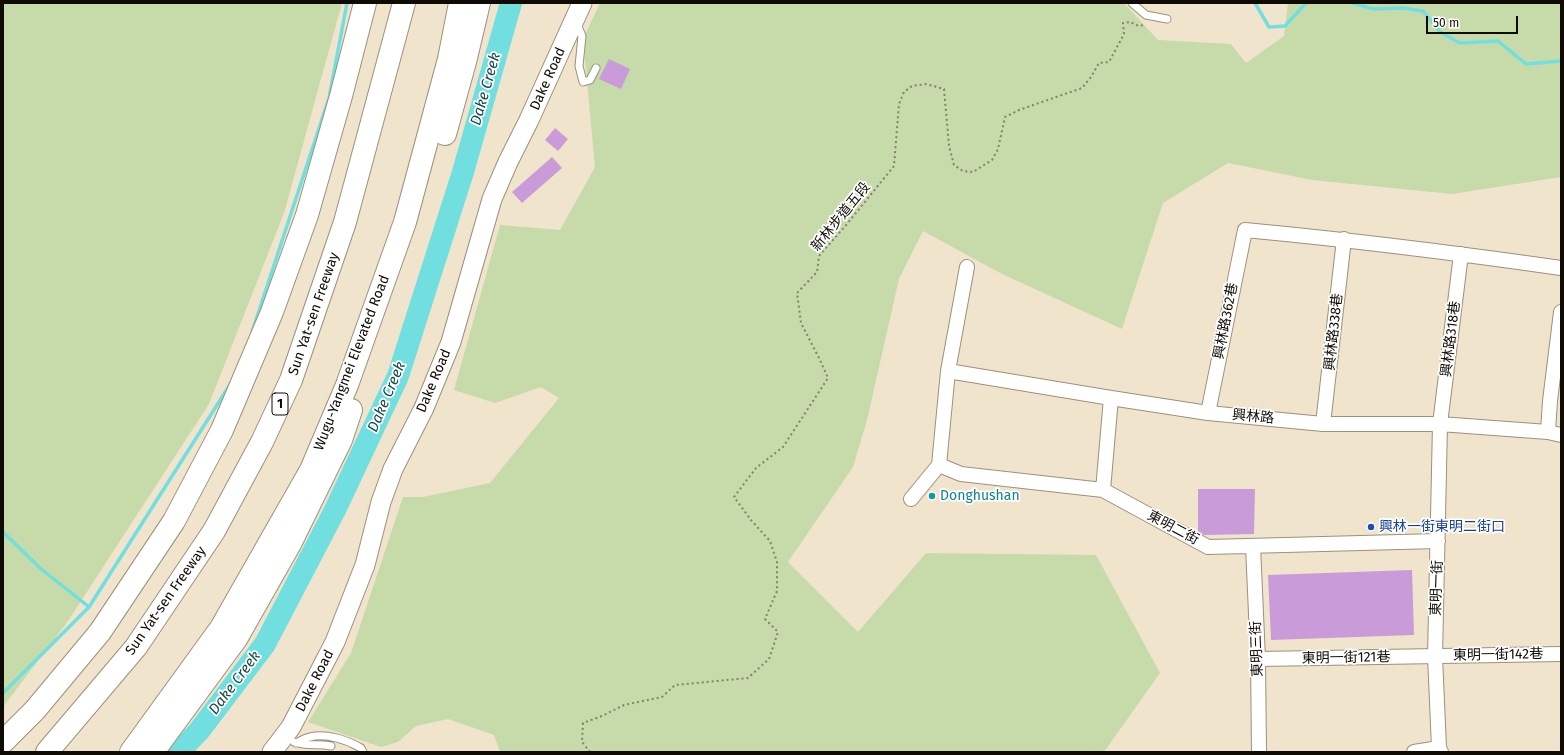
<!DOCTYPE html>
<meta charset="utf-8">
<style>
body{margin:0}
#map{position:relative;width:1564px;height:755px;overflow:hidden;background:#f0e4cd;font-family:"Fira Sans",sans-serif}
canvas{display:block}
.frame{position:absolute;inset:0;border:4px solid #0f0b04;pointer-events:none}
.scale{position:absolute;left:1426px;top:16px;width:92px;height:18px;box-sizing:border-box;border:2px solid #0f0b04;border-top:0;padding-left:5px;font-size:12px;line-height:14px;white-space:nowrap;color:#0f0b04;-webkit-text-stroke:3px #fff;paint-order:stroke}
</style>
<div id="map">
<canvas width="1564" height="755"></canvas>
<div class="frame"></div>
<div class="scale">50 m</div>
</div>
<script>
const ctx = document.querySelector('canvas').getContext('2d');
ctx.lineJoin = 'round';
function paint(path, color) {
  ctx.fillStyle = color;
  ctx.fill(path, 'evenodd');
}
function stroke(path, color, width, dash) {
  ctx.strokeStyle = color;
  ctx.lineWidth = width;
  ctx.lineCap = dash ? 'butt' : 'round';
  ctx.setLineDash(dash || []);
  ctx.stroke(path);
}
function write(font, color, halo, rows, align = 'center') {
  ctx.font = font + ' "Fira Sans","Noto Sans TC",sans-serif';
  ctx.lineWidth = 3.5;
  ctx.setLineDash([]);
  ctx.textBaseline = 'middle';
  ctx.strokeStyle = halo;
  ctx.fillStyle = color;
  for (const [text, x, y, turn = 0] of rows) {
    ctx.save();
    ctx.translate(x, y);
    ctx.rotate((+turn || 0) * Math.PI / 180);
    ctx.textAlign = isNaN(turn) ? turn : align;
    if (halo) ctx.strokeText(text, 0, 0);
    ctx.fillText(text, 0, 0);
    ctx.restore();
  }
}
const green = new Path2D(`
 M3,3H342L284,213L209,404L68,621L3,707Z
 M600,3H1124L1158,40L1231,44L1246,63L1284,36L1288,3H1561V177L1452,194L1312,180L1228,163L1163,203L1122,329L1000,273L923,231L899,279L867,420L853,467L788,562L858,632L926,553L1096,555L1160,673L1104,752H500L494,735L448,719L416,726L398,742L381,747L308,722L351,653L403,497H423L490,483L559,398L541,387L495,403L454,390L500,225L560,230L595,167L583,39Z`);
const stream = new Path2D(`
 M1255,3L1269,27L1285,26L1306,3
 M1353,3L1373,9L1402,8L1423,11L1440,32L1460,43L1498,41L1526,64L1561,61
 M252,332L329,98L347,3
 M3,532L40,568L89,607
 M3,693L89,607L231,383`);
const river = new Path2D(`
 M179,752L199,731L265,644L335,510L398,376L463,172L511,3`);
const building = new Path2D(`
 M609,59L630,69L621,89L599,79Z
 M555,128L568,139L558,151L545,140Z
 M552,157L562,168L522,203L512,192Z
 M1198,489H1255L1254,534L1204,535L1198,532Z
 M1412,570L1414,635L1271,640L1268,575Z`);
const path = new Path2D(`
 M590,752L582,742L583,723L602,716L624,705L662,697L675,685L748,678L769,659L778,632L765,619L777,591V562L770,541L751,520L734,497L756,468L783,447L828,378L819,358L801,323L797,293L817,272L819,256L847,224L894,166L899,104L904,92L912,86L926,84L944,89L949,146L954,165L963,171L973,172L992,160L998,149L1005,117L1019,110L1082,88L1091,77L1099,63L1109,62L1124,34L1123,23L1130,22L1139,26L1144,25`);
const lane = new Path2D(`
 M1132,3L1146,15L1167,19
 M576,22L582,36L579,66L583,82L590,80L596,68
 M294,742C309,747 317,743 331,746
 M296,743C300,741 305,738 310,737C327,733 347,740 361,748L363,752`);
const street = new Path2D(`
 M948,371L1111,398L1208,413L1323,424H1440L1548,432L1561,435
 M1208,413L1245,230C1351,240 1456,253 1561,268
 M1323,424L1344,239
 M1548,432L1550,401L1561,312
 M939,465L961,474L1103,490L1208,547L1438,541
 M1103,490L1111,398
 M911,499L939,465L948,371L967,267
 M1253,546L1258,659L1259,752
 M1258,659L1561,654
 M1414,752L1439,748
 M1441,752L1439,748L1435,656L1440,424L1461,254`);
const secondary = new Path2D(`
 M272,752L291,727L335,642L365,565L381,502L393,469L424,408L451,342L492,199L508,162L529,120L582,3`);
const highway = new Path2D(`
 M445,134L465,62L479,3
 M3,742L35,710L100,632L174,521L222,430L272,312L307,215L341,96L365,3
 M47,752L136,647L214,531L262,442L291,380L345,222L404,3
 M131,752L221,628L311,470L347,385L405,222L449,59L460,3
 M153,752L236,639L291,542L341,440L351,410`);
const markers = [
 [932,496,4,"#0f9aa8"],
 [1371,527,4,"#1a4fb4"]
];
const shields = [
 [280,404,16]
];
const shieldNames = [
 ["1",280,404]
];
const streetNames = [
 ["Dake Road",548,79,-66],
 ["新林步道五段",841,217,-51],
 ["Sun Yat-sen Freeway",314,314,-71],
 ["興林路362巷",1226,321,-79],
 ["興林路338巷",1334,332,-84],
 ["興林路318巷",1451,339,-83],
 ["Wugu-Yangmei Elevated Road",352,363,-69],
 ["Dake Road",434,381,-67],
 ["興林路",1253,417,5],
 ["東明二街",1173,528,28],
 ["東明一街",1437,588,-88],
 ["Sun Yat-sen Freeway",166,601,-55],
 ["東明三街",1257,649,-92],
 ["東明一街142巷",1498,655,-1],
 ["東明一街121巷",1346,658,-1],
 ["Dake Road",315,681,-63]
];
const cultureNames = [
 ["Donghushan",940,496]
];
const transitNames = [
 ["興林一街東明二街口",1379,527]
];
const waterNames = [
 ["Dake Creek",486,89,-74],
 ["Dake Creek",387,397,-67],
 ["Dake Creek",235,683,-53]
];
paint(green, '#c6dba9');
stroke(stream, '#71dfe0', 3.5);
stroke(river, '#71dfe0', 22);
paint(building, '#c99bd9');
stroke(lane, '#9b917b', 9);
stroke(street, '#9b917b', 16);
stroke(secondary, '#9b917b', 21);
stroke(highway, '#9b917b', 24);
stroke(path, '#867e6e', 2, [2, 3]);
stroke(lane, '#fff', 7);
stroke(street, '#fff', 14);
stroke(secondary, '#fff', 19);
stroke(highway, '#fff', 22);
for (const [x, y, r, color] of markers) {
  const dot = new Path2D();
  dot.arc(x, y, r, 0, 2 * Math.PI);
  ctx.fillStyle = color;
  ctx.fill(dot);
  stroke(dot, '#fff', 1.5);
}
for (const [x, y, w] of shields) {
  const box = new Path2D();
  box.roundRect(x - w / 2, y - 11, w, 22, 3);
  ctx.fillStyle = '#fff';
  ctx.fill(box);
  stroke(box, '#0f0b04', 1);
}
write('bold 13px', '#0f0b04', null, shieldNames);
write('14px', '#0f0b04', '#fff', streetNames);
write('14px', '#0d838f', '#fff', cultureNames, 'left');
write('14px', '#164399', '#fff', transitNames, 'left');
write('italic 15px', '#174949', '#fff', waterNames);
</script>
